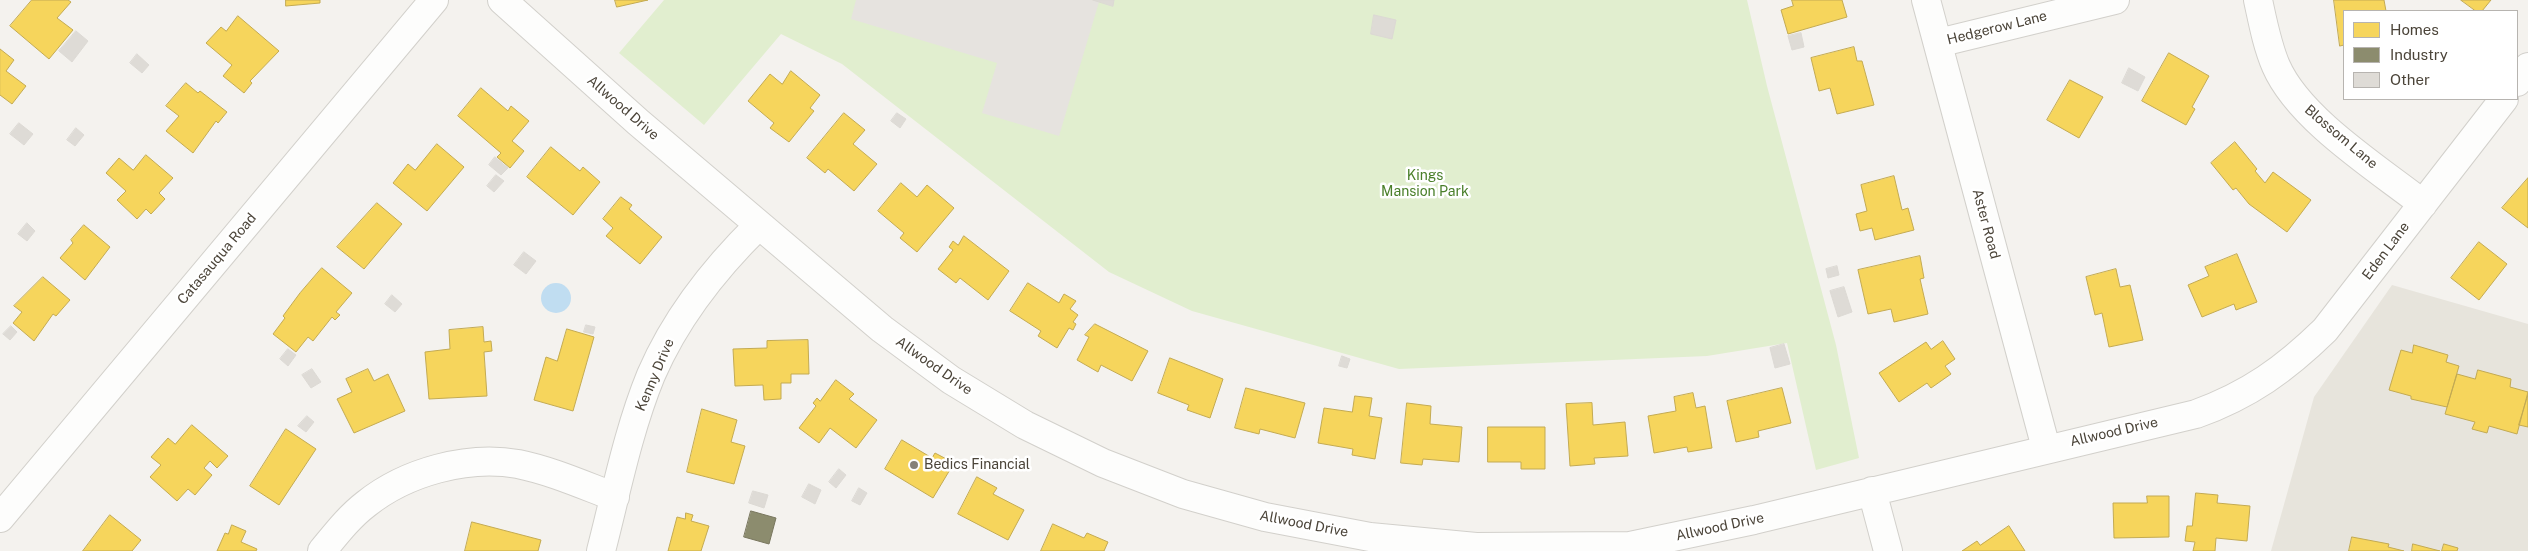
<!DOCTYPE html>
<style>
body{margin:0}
#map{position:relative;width:2528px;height:551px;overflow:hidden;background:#f4f2ee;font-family:"Public Sans",sans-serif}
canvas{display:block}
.legend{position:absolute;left:2343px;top:10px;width:175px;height:90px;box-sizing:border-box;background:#fff;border:1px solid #b7b4b0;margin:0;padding:6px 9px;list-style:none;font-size:15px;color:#4b4439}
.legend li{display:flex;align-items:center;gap:10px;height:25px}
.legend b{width:25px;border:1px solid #b7b4b0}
</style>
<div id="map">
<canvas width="2528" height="551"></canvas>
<ul class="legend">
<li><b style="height:14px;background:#f6d55c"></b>Homes</li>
<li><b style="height:14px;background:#8c8c6e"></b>Industry</li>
<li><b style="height:14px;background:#dedbd6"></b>Other</li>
</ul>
</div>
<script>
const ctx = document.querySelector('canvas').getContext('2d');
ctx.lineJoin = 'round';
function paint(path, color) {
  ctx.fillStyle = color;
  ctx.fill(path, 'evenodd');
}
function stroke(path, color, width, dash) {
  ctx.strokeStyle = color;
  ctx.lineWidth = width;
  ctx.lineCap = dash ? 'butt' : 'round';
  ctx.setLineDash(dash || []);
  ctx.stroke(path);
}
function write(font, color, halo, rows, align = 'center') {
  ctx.font = font + ' "Public Sans",sans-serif';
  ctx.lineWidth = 5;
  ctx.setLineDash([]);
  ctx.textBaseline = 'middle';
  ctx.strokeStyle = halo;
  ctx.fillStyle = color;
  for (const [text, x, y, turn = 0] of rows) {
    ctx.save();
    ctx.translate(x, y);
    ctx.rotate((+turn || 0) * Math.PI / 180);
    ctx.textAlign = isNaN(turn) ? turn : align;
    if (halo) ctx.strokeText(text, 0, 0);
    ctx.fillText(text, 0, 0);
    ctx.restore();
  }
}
const residential = new Path2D(`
 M2392,285L2528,324V551H2271L2314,397Z`);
const green = new Path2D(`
 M664,0H1747L1767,86L1836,345L1859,458L1816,470L1787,343L1707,356L1399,369L1192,311L1109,272L842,64L781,34L704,125L619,53Z`);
const parking = new Path2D(`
 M856,0H1093L1099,2L1059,136L982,113L997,63L851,19Z`);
const water = new Path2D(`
 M541 298a15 15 0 1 1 30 0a15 15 0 1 1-30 0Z`);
const homes = new Path2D(`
 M32,0H68L71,2L57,18L73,30L49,59L10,26Z
 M286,0H320V3L286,6Z
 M615,0H648L617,7Z
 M1792,0H1842L1847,17L1788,34L1781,10L1793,6Z
 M2334,0H2384L2386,11H2344V45L2340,46Z
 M2461,0H2491L2482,11H2476Z
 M238,16L279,51L250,81L252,83L244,93L223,76L232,65L206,43L221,27L226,31Z
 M1854,47L1857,61H1862L1874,105L1837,114L1830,88L1819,91L1811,58Z
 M0,49L14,60L6,71L26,86L12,104L0,95Z
 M2169,53L2209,76L2192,107L2195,109L2186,125L2142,101Z
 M791,71L820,95L810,108L814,111L789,142L770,128L774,123L748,101L770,74L782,84Z
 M2070,80L2103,97L2079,138L2047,120Z
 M186,83L198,93L200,91L227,112L218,123L216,121L193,153L166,131L179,116L166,106Z
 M481,88L508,111L511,106L529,121L512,141L524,151L510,168L497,157L501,153L458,116Z
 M844,113L865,130L853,144L877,164L854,191L828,169L825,173L807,158Z
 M2235,142L2257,169L2255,171L2265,183L2273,172L2311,200L2287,232L2249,204L2236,188L2233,190L2211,163Z
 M437,144L464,167L427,211L393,183L408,164L415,170Z
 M551,147L580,171L583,167L600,182L573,215L527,177Z
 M146,155L173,178L159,193L165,199L151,214L146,209L137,219L117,200L126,191L106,173L119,158L133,170Z
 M1894,176L1902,210L1908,208L1914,230L1875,240L1872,228L1860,231L1856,214L1867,211L1861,185Z
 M2528,178V228L2502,208Z
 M901,183L917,197L927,185L954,208L917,252L900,238L904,233L878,211Z
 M621,197L632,205L629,209L662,237L640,264L606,236L613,228L603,219Z
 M377,203L402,224L364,269L337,247Z
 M84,225L110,247L85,280L60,258L73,243L71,240Z
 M964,236L1009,271L988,300L960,278L956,283L938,269L953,250L949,247L953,241L958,245Z
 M2479,242L2507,264L2479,300L2451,278Z
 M2237,254L2257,302L2236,310L2234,304L2202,317L2188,285L2209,276L2205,267Z
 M1920,256L1924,278L1920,279L1928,314L1894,322L1891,309L1868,314L1858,270Z
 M322,268L352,293L336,312L340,315L335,320L332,317L313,341L308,337L296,352L273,334L285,318L283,316L300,293Z
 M2116,269L2120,287L2130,285L2143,340L2109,347L2102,313L2095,315L2086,277Z
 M43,277L70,300L56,316L53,314L34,341L13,323L22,312L14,306Z
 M1028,283L1059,303L1064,294L1076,301L1070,309L1078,315L1073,322L1076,324L1073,330L1069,328L1057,348L1038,336L1041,331L1010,311Z
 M1095,324L1148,351L1132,381L1101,365L1098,372L1077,360L1089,337L1085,335Z
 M483,327L484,342L491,341L492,351L484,352L487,396L429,399L425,352L450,349L449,330Z
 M567,329L594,337L573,411L534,400L546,357L557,361Z
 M808,340L809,374H791V383H781V399L764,400L763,385L735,386L733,349L767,348V341Z
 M1943,341L1955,359L1945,366L1951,374L1931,388L1927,383L1899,402L1879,373L1926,342L1931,349Z
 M2414,345L2448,355L2446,362L2459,366L2447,407L2411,399V396L2389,390L2401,350L2412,353Z
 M1170,358L1223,379L1210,418L1187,410L1189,405L1158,393Z
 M368,369L374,381L388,374L405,411L354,433L337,399L352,392L346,379Z
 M2478,370L2511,379L2510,387L2528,392L2517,434L2489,426L2487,433L2472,429L2475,422L2445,414L2457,374L2475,379Z
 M836,380L854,394L849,399L877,420L856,448L830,428L819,443L799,428L816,406L813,403L817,398L820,401Z
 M1246,388L1305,403L1295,438L1260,429L1259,434L1235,428Z
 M1782,388L1791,423L1758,431L1759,437L1736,442L1727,401Z
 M1693,393L1696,408L1705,406L1712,448L1688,452L1687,447L1654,453L1648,416L1676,411L1674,397Z
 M2528,395V427L2519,425Z
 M1355,396L1372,398L1369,416L1382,418L1375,459L1352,455L1353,449L1318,443L1324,408L1352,412Z
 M1407,403L1431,406L1430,424L1462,427L1459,462L1423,459L1422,465L1401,463Z
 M1592,403L1593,425L1625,422L1628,456L1594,458L1595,464L1570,466L1566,404Z
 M702,409L737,420L731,442L745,446L734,484L687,472Z
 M192,425L228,456L217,468L210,461L204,468L212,475L195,495L188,489L177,501L150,477L161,465L151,457L168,438L175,444Z
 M1488,427H1545V469H1521V462H1488Z
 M286,429L316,449L279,505L250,486Z
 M902,440L932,458L935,453L954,463L933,498L885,469Z
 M977,477L997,488L993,494L1024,510L1008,540L958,514Z
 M2196,493L2218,495L2217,503L2250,506L2247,541L2216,538L2215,551H2193L2195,542L2185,541L2187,526H2192Z
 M2147,496H2169V537L2114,538L2113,503H2147Z
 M686,513L693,515L691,521L709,526L701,551H668L677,517L685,519Z
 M110,515L141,540L132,551H83Z
 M472,522L541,540L538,551H465Z
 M1053,524L1084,538L1087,533L1108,542L1104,551H1041Z
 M232,525L246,531L241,542L257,549L256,551H217L225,533L228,534Z
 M2009,526L2025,551H1962L1977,541L1980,545Z
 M2352,537L2389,544L2388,547L2404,551H2349Z
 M2413,544L2440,551H2412Z
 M2444,544L2458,548L2457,551H2442Z`);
const industry = new Path2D(`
 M751,511L776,518L769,544L744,537Z`);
const building = new Path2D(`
 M1093,0H1114L1113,6Z
 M1374,15L1396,20L1392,39L1371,34Z
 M76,31L88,41L72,62L59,51Z
 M1801,33L1804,47L1792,50L1788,36Z
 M137,54L149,65L142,73L130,63Z
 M2129,68L2145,77L2138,91L2122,83Z
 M897,113L906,119L900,128L891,121Z
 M19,123L33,134L24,145L10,134Z
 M76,128L84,135L75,146L67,140Z
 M495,157L508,168L501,175L489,165Z
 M496,175L504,181L494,192L487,186Z
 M27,223L35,231L27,241L18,234Z
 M524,252L536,261L526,274L514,265Z
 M1837,266L1839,275L1828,278L1826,269Z
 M1844,287L1852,312L1838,317L1830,291Z
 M392,295L402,304L395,312L385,304Z
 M586,325L595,327L593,334L584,332Z
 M11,326L17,332L10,340L3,334Z
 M1784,344L1790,364L1775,368L1770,348Z
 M288,349L296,355L288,366L280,359Z
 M1342,356L1350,359L1347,368L1339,366Z
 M312,369L321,382L311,388L302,375Z
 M307,416L314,422L306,432L298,426Z
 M839,469L846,475L836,488L829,482Z
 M809,484L821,490L815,504L802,497Z
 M859,488L867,493L860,505L852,501Z
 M753,491L768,495L764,508L749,503Z`);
const minor = new Path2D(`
 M502,0L638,122L882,329L951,380L1025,425L1103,463L1183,494L1265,517L1370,537L1476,547L1630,546L1754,520L2196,414C2249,395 2285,369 2325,330L2504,99
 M1926,0L2046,448
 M2258,0C2263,23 2267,45 2276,66C2299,119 2377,168 2423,204
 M1938,43L2115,0
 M2517,82L2528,67
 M1872,491L1888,551
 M0,518L434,0
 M322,551C336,534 349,517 366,504C406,472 467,455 518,464C552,471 583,485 615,497
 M601,551C616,493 628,431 651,375C676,317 714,269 759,225`);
const markers = [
 [914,465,5,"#868178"]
];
const streetNames = [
 ["Hedgerow Lane",1997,28,-14],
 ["Allwood Drive",623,108,41],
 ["Blossom Lane",2341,137,40],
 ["Aster Road",1986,224,75],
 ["Eden Lane",2386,251,-53],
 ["Catasauqua Road",217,259,-50],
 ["Allwood Drive",934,366,35],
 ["Kenny Drive",655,375,-67],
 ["Allwood Drive",2114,432,-13],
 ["Allwood Drive",1304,524,11],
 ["Allwood Drive",1720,527,-12]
];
const parkNames = [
 ["Kings",1425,176],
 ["Mansion Park",1425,192]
];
const poiNames = [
 ["Bedics Financial",924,465]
];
paint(residential, '#e7e4dc');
paint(green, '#e1eecf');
paint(parking, '#e6e3df');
paint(water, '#c0ddf1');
paint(homes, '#f6d55c');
stroke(homes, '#c3aa52', 1);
paint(industry, '#8c8c6e');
stroke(industry, '#78765e', 1);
paint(building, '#dedbd6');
stroke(building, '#dcd9d4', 1);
stroke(minor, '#d2d0cb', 30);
stroke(minor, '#fdfdfc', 28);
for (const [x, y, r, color] of markers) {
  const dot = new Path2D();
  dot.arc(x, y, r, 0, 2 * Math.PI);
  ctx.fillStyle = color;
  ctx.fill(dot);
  stroke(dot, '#fff', 2);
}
write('14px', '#4b4439', '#fff', streetNames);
write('14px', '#4a7f2a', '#fff', parkNames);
write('14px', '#4b4439', '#fff', poiNames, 'left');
</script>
